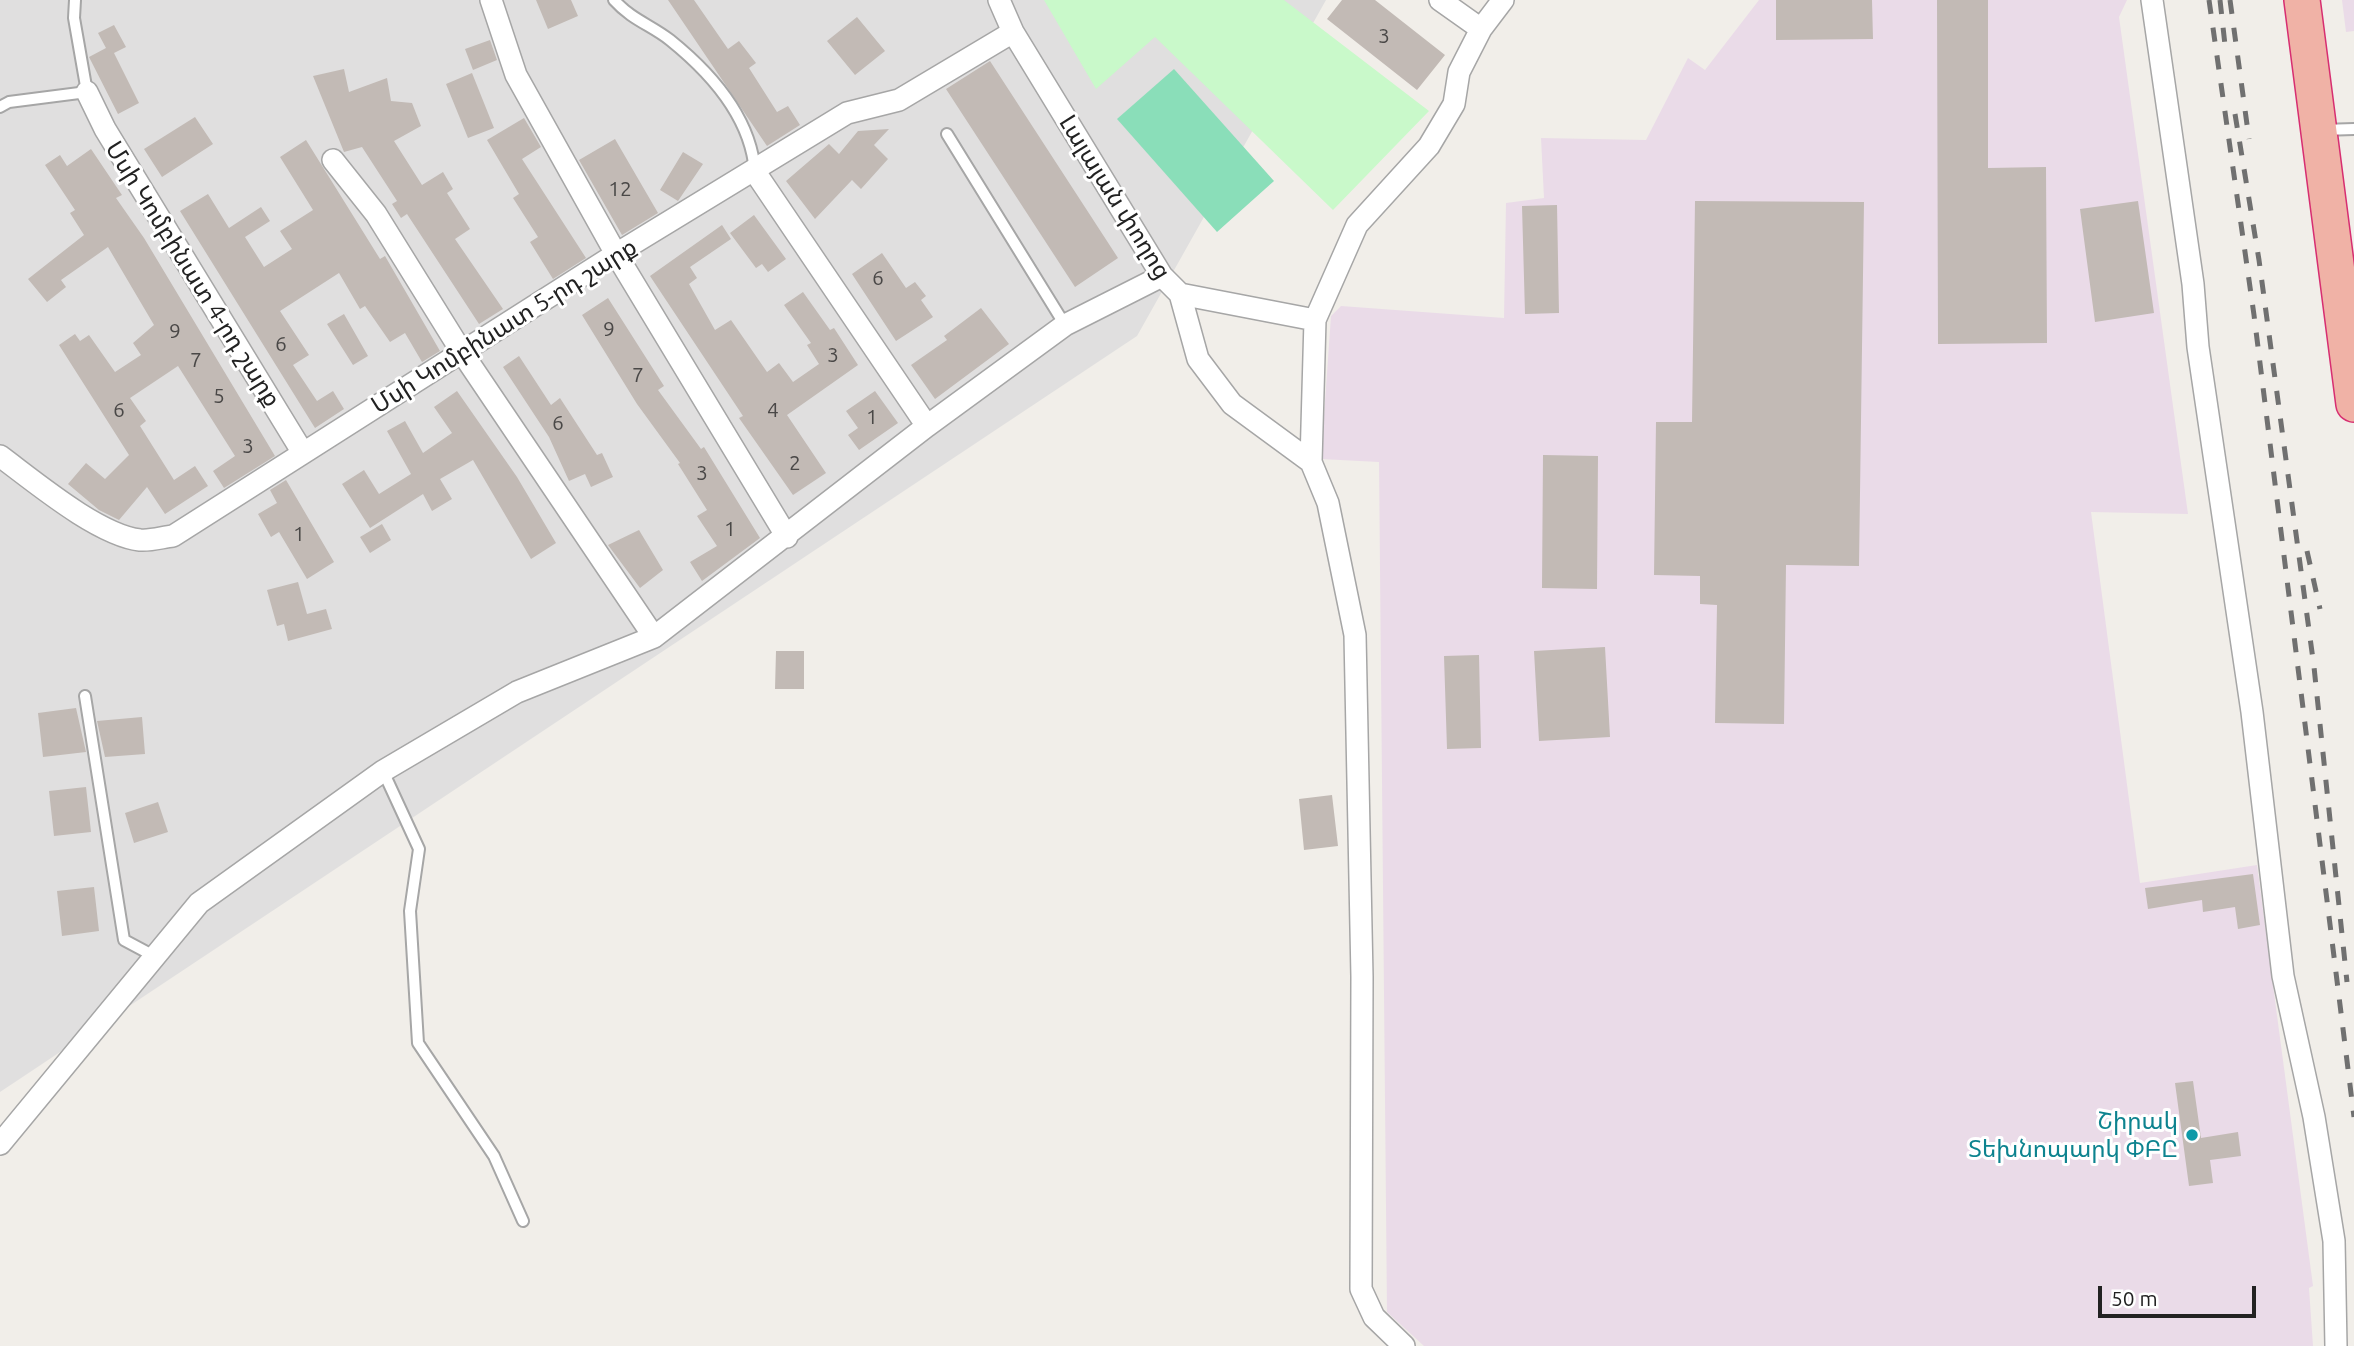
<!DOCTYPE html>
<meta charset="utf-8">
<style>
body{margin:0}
#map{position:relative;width:2354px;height:1346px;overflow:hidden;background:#f1eee9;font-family:Ubuntu,sans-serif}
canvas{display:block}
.scale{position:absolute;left:2098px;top:1286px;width:158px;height:32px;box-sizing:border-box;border:4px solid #222;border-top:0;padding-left:9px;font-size:21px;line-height:24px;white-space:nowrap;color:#222;-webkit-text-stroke:5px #fff;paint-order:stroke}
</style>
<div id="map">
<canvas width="2354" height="1346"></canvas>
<div class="scale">50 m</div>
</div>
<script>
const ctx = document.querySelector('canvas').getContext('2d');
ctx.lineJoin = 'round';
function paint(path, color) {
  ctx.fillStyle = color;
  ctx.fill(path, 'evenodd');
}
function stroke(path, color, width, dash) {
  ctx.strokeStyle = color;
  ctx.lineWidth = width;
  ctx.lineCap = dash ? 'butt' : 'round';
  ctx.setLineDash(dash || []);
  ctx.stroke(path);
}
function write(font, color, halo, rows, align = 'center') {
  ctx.font = font + ' Ubuntu,"Noto Sans Armenian",sans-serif';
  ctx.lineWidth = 6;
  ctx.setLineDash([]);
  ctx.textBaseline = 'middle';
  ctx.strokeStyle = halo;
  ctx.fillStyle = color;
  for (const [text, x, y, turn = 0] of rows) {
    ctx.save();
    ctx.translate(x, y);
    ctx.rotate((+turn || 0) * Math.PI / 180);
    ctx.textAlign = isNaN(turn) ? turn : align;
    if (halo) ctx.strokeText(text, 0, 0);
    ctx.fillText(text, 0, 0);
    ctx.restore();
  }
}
const residential = new Path2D(`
 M0,0H1326L1137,336L0,1092Z`);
const industrial = new Path2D(`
 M1759,0H2127L2119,17L2188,514L2091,512L2140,883L2257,865L2313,1286L2309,1288L2313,1346H1424L1387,1312L1379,462L1321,459L1331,316L1341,306L1504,318L1506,203L1544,198L1541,138L1646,140L1688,58L1705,70Z
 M2342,0H2354V31L2346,32Z`);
const park = new Path2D(`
 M1044,0H1284L1429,111L1333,210L1155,37L1096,89Z`);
const pitch = new Path2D(`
 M1174,69L1274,181L1217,232L1117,119Z`);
const building = new Path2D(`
 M536,0H571L578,16L548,29Z
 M668,0H694L728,49L739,41L756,63L749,68L777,112L788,106L800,125L767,146Z
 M1342,0H1375L1445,55L1417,90L1327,19Z
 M1776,0H1872L1873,39L1776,40Z
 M1937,0H1988V168L2046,167L2047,343L1938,344Z
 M857,17L885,51L855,75L827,41Z
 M114,25L126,47L114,53L139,103L118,114L89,57L106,48L98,33Z
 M490,40L497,60L473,70L465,49Z
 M990,61L1118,258L1075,287L946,89Z
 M344,69L349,92L387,78L391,101L412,103L421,126L394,141L422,185L443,172L453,189L447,193L470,229L455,239L503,309L479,324L407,214L401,218L392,204L397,201L362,147L344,152L313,76Z
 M472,73L494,128L468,138L446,84Z
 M195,117L213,144L162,177L144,149Z
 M524,118L541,147L522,159L586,258L553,279L530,242L538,237L513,198L519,194L487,140Z
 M889,129L874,145L888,159L861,189L852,180L815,219L786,181L829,144L839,154L858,131Z
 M615,139L658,213L622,235L579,160Z
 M306,140L380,259L385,256L440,351L422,362L405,333L390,342L365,306L360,309L339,273L280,311L309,355L293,365L317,401L333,391L344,409L315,428L180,211L208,194L229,228L261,207L270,221L245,237L264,267L292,249L280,231L313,210L280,157Z
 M91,149L122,195L116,198L144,238L275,456L224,488L213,471L235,456L178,366L130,398L146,421L140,426L174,480L195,466L208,486L165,514L147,487L119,520L99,510L68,484L86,463L105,479L129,455L59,345L75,334L80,341L89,335L115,372L141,355L133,343L154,325L108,247L61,280L66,287L47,302L28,279L84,235L70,213L75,210L45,165L60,155L67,166Z
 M683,152L703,164L678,201L660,190Z
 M1695,201L1864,202L1859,566L1786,565L1784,724L1715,723L1717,605L1700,604V576L1654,575L1656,422H1692Z
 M2138,201L2154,313L2095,322L2080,209Z
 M1557,205L1559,313L1525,314L1522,206Z
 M754,215L786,259L768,272L762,264L756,268L730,233Z
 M722,225L731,239L690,267L697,278L689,284L715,330L731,320L767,372L779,363L793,382L819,364L807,345L811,343L784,305L803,292L830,330L834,328L858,365L787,415L826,473L793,495L739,418L743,416L650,276Z
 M882,253L906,288L915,282L926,296L921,300L933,317L896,341L852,274Z
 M608,298L664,386L658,390L701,449L704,447L760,538L702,581L690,562L717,546L697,516L707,510L678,464L680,463L637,404L582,315Z
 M981,308L1009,344L935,399L911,365L947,340L944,336Z
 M344,314L368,356L353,365L327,324Z
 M519,356L551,405L560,398L597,455L602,453L613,477L591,487L585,474L569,481L549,437L503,367Z
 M457,391L517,477L556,543L531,559L473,460L440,479L452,499L432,511L423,494L370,528L342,484L364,470L379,494L411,474L387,431L405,421L423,453L452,433L434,407Z
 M875,391L898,423L859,450L848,435L858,428L846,411Z
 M1543,455L1598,456L1597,589L1542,588Z
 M286,480L334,562L307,579L279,532L271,537L258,514L277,503L270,490Z
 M382,524L391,540L370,553L360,537Z
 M639,530L663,570L640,588L608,545Z
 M298,582L307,614L326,609L332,629L288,641L284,624L277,626L267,590Z
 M1605,647L1610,737L1539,741L1534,651Z
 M776,651H804V689H775Z
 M1479,655L1481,748L1447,749L1444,656Z
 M76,708L86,752L43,757L38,713Z
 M142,717L145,754L105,757L97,721Z
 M86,787L91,832L54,836L49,791Z
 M1332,795L1338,846L1304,850L1299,799Z
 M158,802L168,832L134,843L125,813Z
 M2253,874L2260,925L2238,929L2235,907L2203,912L2202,900L2148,909L2145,888Z
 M94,887L99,931L62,936L57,891Z
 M2193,1081L2201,1138L2238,1132L2241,1156L2210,1160L2213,1183L2189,1186L2175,1083Z`);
const service = new Path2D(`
 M614,0C632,20 651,25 670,40C711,73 751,118 755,172
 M0,107L9,102L87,92L74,18L75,0
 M2322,130L2354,129
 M947,134L1065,325
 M85,696L124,940L154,956
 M383,771L419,849L410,911L418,1043L494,1156L523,1221`);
const minor = new Path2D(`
 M491,0L516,75L616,254L787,537
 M999,0L1013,32L1162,276L1180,294L1315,320
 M1440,0L1481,29
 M2152,0L2193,284L2198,347L2252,712L2283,976L2314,1117L2334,1241L2336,1346
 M87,92L105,129L303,453
 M333,160L376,214L463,354L654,637
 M755,172L927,426
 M1180,294L1198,359L1232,404L1311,462
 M0,456C35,482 98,535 140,540C151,541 163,537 173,536L616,254L847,113L899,100L1013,32
 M0,1144L199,903L383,771L517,692L654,637L927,426L1065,325L1162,276
 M1404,1346L1374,1317L1361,1289L1362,977L1355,635L1328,503L1311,462L1315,320L1357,225L1429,146L1454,104L1459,72L1481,29L1503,0`);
const trunk = new Path2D(`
 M2302,0L2354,404`);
const rail = new Path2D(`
 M2209,0L2254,315L2354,1117
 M2220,0L2225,45
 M2230,0L2249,139
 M2235,114L2259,260L2314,667L2347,982
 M2307,551L2320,609`);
const markers = [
 [2192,1135,7,"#0f9aa8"]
];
const numberNames = [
 ["3",1384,36],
 ["12",620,189],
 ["6",878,278],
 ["9",609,329],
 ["9",175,331],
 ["6",281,344],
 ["3",833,355],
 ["7",196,360],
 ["7",638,375],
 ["5",219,396],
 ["6",119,410],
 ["4",773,410],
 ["1",872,417],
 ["6",558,423],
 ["3",248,446],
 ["2",795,463],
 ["3",702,473],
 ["1",730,529],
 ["1",299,534]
];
const streetNames = [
 ["Լալայան փողոց",1115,197,58],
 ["Մսի Կոմբինատ 4-րդ շարք",193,274,58],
 ["Մսի Կոմբինատ 5-րդ շարք",504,326,-32]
];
const cultureNames = [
 ["Շիրակ",2178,1121],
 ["Տեխնոպարկ ՓԲԸ",2178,1149]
];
paint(residential, '#e0dfdf');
paint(industrial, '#eadbe8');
paint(park, '#c9f9ca');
paint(pitch, '#8adeb9');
paint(building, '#c2bab5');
stroke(service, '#a6a6a6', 14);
stroke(minor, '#a6a6a6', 24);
stroke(trunk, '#d72e71', 38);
stroke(service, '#fff', 10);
stroke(minor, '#fff', 21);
stroke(trunk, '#f0b2a6', 35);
stroke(rail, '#707070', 5, [14, 14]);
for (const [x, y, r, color] of markers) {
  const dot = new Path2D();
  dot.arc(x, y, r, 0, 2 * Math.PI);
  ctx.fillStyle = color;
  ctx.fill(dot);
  stroke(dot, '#fff', 2.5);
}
write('21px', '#4a4847', null, numberNames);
write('24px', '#222', '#fff', streetNames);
write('24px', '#0d838f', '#fff', cultureNames, 'right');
</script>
